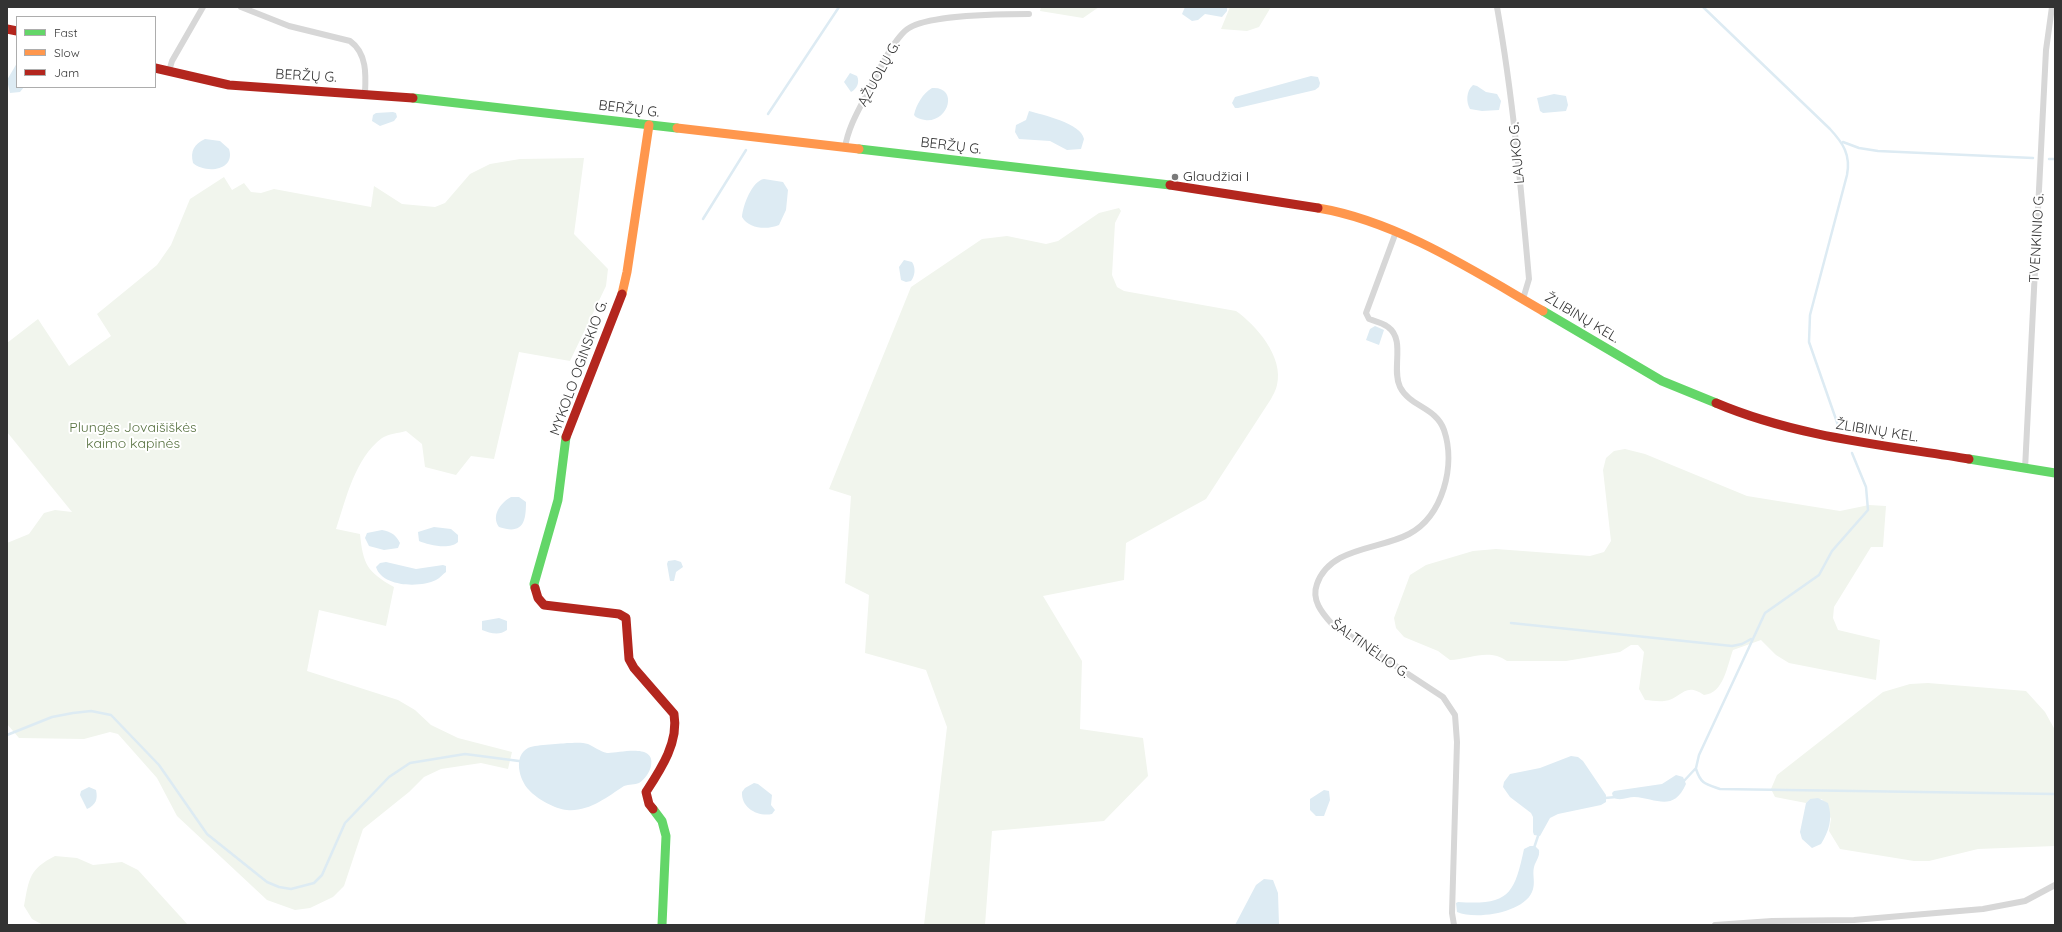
<!DOCTYPE html>
<meta charset="utf-8">
<style>
body{margin:0}
#map{position:relative;width:2062px;height:932px;overflow:hidden;background:#fff;font-family:Quicksand,sans-serif}
canvas{display:block}
.frame{position:absolute;inset:0;border:8px solid #333;pointer-events:none}
.legend{position:absolute;left:16px;top:16px;width:140px;height:72px;box-sizing:border-box;background:#fff;border:1px solid #adadad;margin:0;padding:5px 7px;list-style:none;font-size:12px;color:#333}
.legend li{display:flex;align-items:center;gap:8px;height:20px}
.legend b{width:20px;border:1px solid #adadad}
</style>
<div id="map">
<canvas width="2062" height="932"></canvas>
<div class="frame"></div>
<ul class="legend">
<li><b style="height:5px;background:#63d668"></b>Fast</li>
<li><b style="height:5px;background:#ff974d"></b>Slow</li>
<li><b style="height:5px;background:#b3261e"></b>Jam</li>
</ul>
</div>
<script>
const ctx = document.querySelector('canvas').getContext('2d');
ctx.lineJoin = 'round';
function paint(path, color) {
  ctx.fillStyle = color;
  ctx.fill(path, 'evenodd');
}
function stroke(path, color, width, dash) {
  ctx.strokeStyle = color;
  ctx.lineWidth = width;
  ctx.lineCap = dash ? 'butt' : 'round';
  ctx.setLineDash(dash || []);
  ctx.stroke(path);
}
function write(font, color, halo, rows, align = 'center') {
  ctx.font = font + ' Quicksand,sans-serif';
  ctx.lineWidth = 4;
  ctx.setLineDash([]);
  ctx.textBaseline = 'middle';
  ctx.strokeStyle = halo;
  ctx.fillStyle = color;
  for (const [text, x, y, turn = 0] of rows) {
    ctx.save();
    ctx.translate(x, y);
    ctx.rotate((+turn || 0) * Math.PI / 180);
    ctx.textAlign = isNaN(turn) ? turn : align;
    if (halo) ctx.strokeText(text, 0, 0);
    ctx.fillText(text, 0, 0);
    ctx.restore();
  }
}
const green = new Path2D(`
 M1041,7H1099L1083,18L1040,11Z
 M1230,7H1271L1259,27L1247,31L1221,29Z
 M584,158L574,234L608,269L606,286L570,361L519,352L494,459L471,456L456,475L425,467L422,444L406,431C399,433 388,434 382,438C355,458 346,499 336,529L360,534C363,564 367,572 394,587L386,626L319,610L307,671L398,700L415,710L431,725L458,738L512,752L508,769L481,763L441,769L424,777L409,792L363,829L344,886L333,897L310,908L295,910L267,900L177,816L157,778L118,734L110,732L84,739L19,738L7,724V543L29,534L44,513L55,510L72,512L7,432V343L38,319L69,366L111,336L97,314L157,265L171,245L190,199L224,177L232,190L244,183L251,192L261,193L274,189L371,207L374,186L402,204L435,207L445,203L470,174L490,164L520,159Z
 M1119,208L1121,211L1115,223L1112,275L1117,287L1124,291L1236,311C1256,325 1284,357 1277,385C1276,390 1273,395 1271,399L1206,499L1126,543L1124,580L1043,596L1082,661L1080,729L1143,738L1148,776L1104,821L992,831L985,925H924L947,727L926,670L865,653L869,595L845,583L851,496L829,489L911,287L982,239L1007,236L1046,244L1058,241L1099,213Z
 M1625,449L1645,454L1747,496L1840,511L1869,505L1886,506L1883,547H1871L1834,607L1833,618L1838,630L1880,640L1876,680L1789,663L1776,655L1761,640L1733,650C1727,666 1724,693 1704,695C1684,681 1682,699 1664,701C1658,702 1651,700 1645,700L1639,689L1644,652L1638,645H1631L1620,652L1566,661H1507C1489,648 1470,659 1450,660L1438,651L1404,637L1396,628L1394,618L1410,575L1426,565L1473,551L1496,549L1590,556L1604,552L1611,541L1603,470L1606,458L1614,451Z
 M1928,683L2026,691L2045,712L2055,730V846L1978,849L1929,861H1914L1840,849L1829,831L1831,819L1822,799H1810L1806,803L1775,797L1771,789L1777,775L1883,692L1910,684Z
 M55,856L77,858L93,865L122,862L138,870L188,925H43L32,919L24,906C29,879 29,869 55,856Z`);
const water = new Path2D(`
 M1185,7H1227V11L1222,17L1205,14L1198,20L1192,21L1182,14Z
 M17,63V87H24L20,92L10,93L7,80Z
 M850,73L857,76C860,82 857,89 851,92L844,82Z
 M1311,76L1318,77L1320,83L1319,87L1315,90L1238,108H1235L1232,103L1235,97Z
 M1473,85L1477,86L1486,92L1497,94L1501,101L1499,110L1482,111L1470,109C1466,102 1466,91 1473,85Z
 M932,88C959,86 949,123 925,120C920,119 916,118 914,115C916,105 923,93 932,88Z
 M1554,94L1566,96L1568,105L1566,111L1543,113L1540,111L1537,98Z
 M1029,111C1043,115 1081,123 1084,139L1081,149L1067,150L1050,141L1019,139L1015,132L1016,125L1026,120Z
 M393,112L396,113L397,117L394,121L380,126L372,121L373,115L376,113Z
 M205,139L220,141L229,149C236,171 205,174 193,163C190,151 194,144 205,139Z
 M764,179L783,182L788,190L786,210L779,225C767,230 749,229 742,217C743,205 752,181 764,179Z
 M904,260L912,262C916,268 915,276 911,281L906,282L901,280L899,267Z
 M1375,326L1384,330L1379,345L1366,340L1370,329Z
 M511,497H519L526,502C526,522 523,535 499,527C491,516 500,503 511,497Z
 M434,527L451,529L458,535V542C450,550 428,545 419,541L418,532Z
 M382,530C392,532 396,535 400,543L398,548L384,550L369,546L365,538L367,533Z
 M675,560L681,562L683,567L676,572L674,581H670L667,564L668,561Z
 M386,562L416,569L443,565L446,566V572C443,574 440,578 436,580C420,588 382,587 376,567L380,563Z
 M499,618L507,621V630C499,636 490,633 482,630V621Z
 M567,743C573,743 582,742 588,744C595,747 599,751 607,753C617,754 656,742 651,766C650,772 644,780 639,783C635,785 629,784 624,786C607,797 589,812 567,810C555,809 537,799 529,790C519,780 513,756 528,748C533,745 559,744 567,743Z
 M1571,756L1578,757L1583,761L1606,795V802L1601,805L1558,814L1550,818L1540,836L1534,835L1533,832V817L1531,813L1510,797L1503,787L1504,782L1510,774L1540,768Z
 M1676,775L1683,777L1686,784C1673,813 1656,798 1634,797C1628,797 1619,802 1613,797L1612,793L1614,791L1662,784Z
 M754,783L758,784L772,795L771,805L775,810L772,814C758,817 741,808 742,792L745,788Z
 M89,787L96,790C98,799 96,805 87,809L80,795L81,791Z
 M1324,790L1329,791L1330,800L1324,816H1316L1310,810V799Z
 M1818,798L1828,803C1833,819 1829,831 1821,844L1812,848L1802,839L1800,832L1806,803L1810,799Z
 M1530,846H1535L1539,850C1540,857 1536,860 1534,867C1532,875 1536,883 1532,892C1523,913 1476,920 1457,912L1456,903L1458,902C1508,905 1514,896 1524,849Z
 M1264,879L1273,880L1278,893L1279,925H1235L1256,885Z`);
const stream = new Path2D(`
 M1703,7L1830,129C1843,143 1851,155 1847,175L1810,315L1809,342L1839,428
 M768,114L839,7
 M1843,142L1859,148L1878,151L2033,158
 M2049,159H2055
 M703,219L746,150
 M1511,623L1732,646L1742,644L1751,639
 M7,735L52,717L73,713L91,711L111,715L159,765L207,834L267,882L279,887L291,889L314,883L322,875L345,823L389,777L410,763L465,754L519,761
 M1696,769C1701,784 1705,784 1720,789L2055,794
 M1683,782L1696,768L1699,755L1765,613L1819,575L1832,551L1868,510L1866,487L1852,453
 M1605,798L1616,797
 M1534,848L1539,833`);
const street = new Path2D(`
 M241,7L289,26L350,41C367,53 366,75 365,93
 M1497,7C1513,97 1521,188 1529,279L1523,299
 M169,71L172,61L203,7
 M845,148C848,126 861,106 871,86C878,72 895,36 909,28C930,15 1002,14 1029,14
 M1396,232L1366,313L1369,319C1375,321 1383,323 1388,327C1406,340 1391,369 1400,387C1410,407 1436,407 1444,430C1456,465 1443,516 1409,534C1379,550 1330,547 1317,584C1311,600 1322,613 1332,624L1443,697L1455,715L1457,742L1452,913L1454,925
 M2025,469L2046,50L2052,7
 M1715,925L1772,921L1854,920L1983,909L2025,901L2055,885`);
const fast = new Path2D(`
 M413,98L677,128
 M859,149L1170,185
 M1543,311L1662,381L1716,403
 M1969,459L2055,473
 M535,588L534,584L558,500L566,437
 M653,809L662,821L666,836L662,925`);
const slow = new Path2D(`
 M677,128L859,149
 M1318,208C1397,221 1474,271 1543,311
 M622,294L627,272L649,125`);
const jam = new Path2D(`
 M7,29L17,31
 M155,68L229,85L413,98
 M1170,185L1318,208
 M1716,403C1796,437 1884,445 1969,459
 M566,437L622,294
 M535,588L538,598L544,605L619,614L626,618L629,659L634,668L674,714C679,742 661,769 646,792L649,804L653,809`);
const markers = [
 [1175,177,4,"#7a7a7a"]
];
const streetNames = [
 ["ĄŽUOLŲ G.",879,74,-61],
 ["BERŽŲ G.",306,76,3],
 ["BERŽŲ G.",629,109,7],
 ["BERŽŲ G.",951,146,7],
 ["LAUKO G.",1517,153,-95],
 ["TVENKINIO G.",2037,238,-87],
 ["ŽLIBINŲ KEL.",1582,318,31],
 ["MYKOLO OGINSKIO G.",579,368,-70],
 ["ŽLIBINŲ KEL.",1877,431,9],
 ["ŠALTINĖLIO G.",1370,649,35]
];
const poiNames = [
 ["Glaudžiai I",1183,177]
];
const parkNames = [
 ["Plungės Jovaišiškės",133,428],
 ["kaimo kapinės",133,444]
];
paint(green, '#f1f5ed');
paint(water, '#ddebf3');
stroke(stream, '#ddebf3', 2.5);
stroke(street, '#d7d7d7', 6);
stroke(fast, '#63d668', 9);
stroke(slow, '#ff974d', 9);
stroke(jam, '#b3261e', 9);
for (const [x, y, r, color] of markers) {
  const dot = new Path2D();
  dot.arc(x, y, r, 0, 2 * Math.PI);
  ctx.fillStyle = color;
  ctx.fill(dot);
  stroke(dot, '#fff', 1.5);
}
write('14px', '#333', '#fff', streetNames);
write('14px', '#333', '#fff', poiNames, 'left');
write('14px', '#56703f', '#fff', parkNames);
</script>
